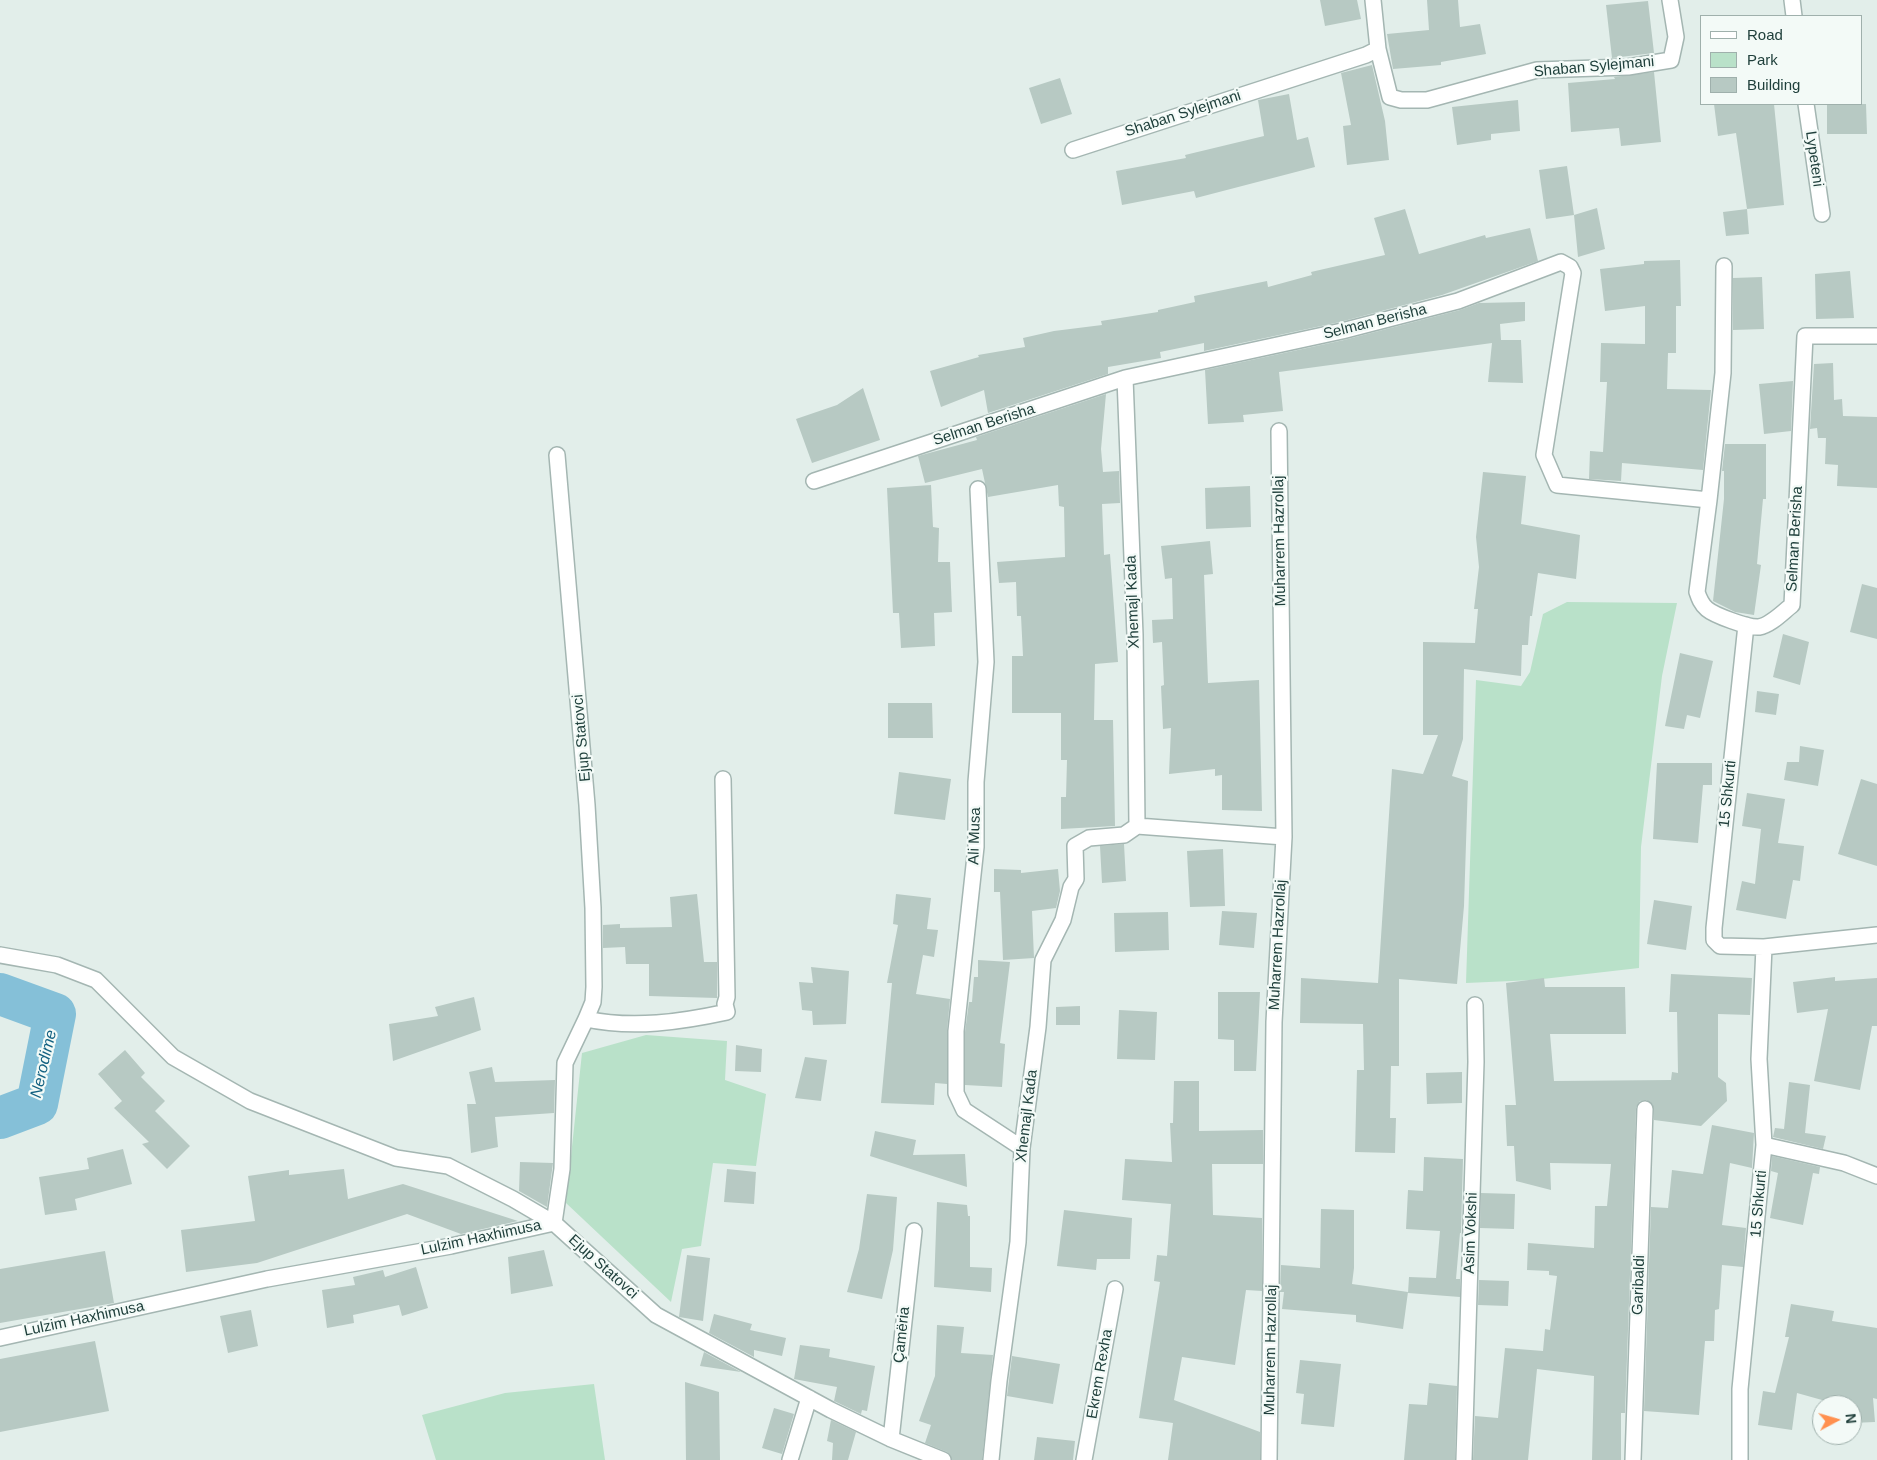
<!DOCTYPE html>
<meta charset="utf-8">
<style>
body{margin:0}
#map{position:relative;width:1877px;height:1460px;overflow:hidden;background:#e2eeea;font-family:Arial,sans-serif}
canvas{display:block}
.legend{position:absolute;left:1700px;top:15px;width:162px;height:90px;box-sizing:border-box;background:#f3faf7;border:1px solid #9fb0ac;margin:0;padding:6px 9px;list-style:none;font-size:15px;color:#20403c}
.legend li{display:flex;align-items:center;gap:10px;height:25px}
.legend b{width:25px;border:1px solid #9fb0ac}
.north{position:absolute;left:1812px;top:1395px;width:50px;height:50px;box-sizing:border-box;background:#f3faf7;border:1px solid #9fb0ac;border-radius:50%;rotate:84deg;font-size:14px;font-weight:700;line-height:20px;text-align:center;color:#20403c}
.north::after{content:'';display:block;margin:auto;width:18px;height:22px;background:#ff904f;clip-path:polygon(50% 0,100% 100%,50% 72%,0 100%)}
</style>
<div id="map">
<canvas width="1877" height="1460"></canvas>
<ul class="legend">
<li><b style="height:6px;background:#fff"></b>Road</li>
<li><b style="height:14px;background:#b9e1c9"></b>Park</li>
<li><b style="height:14px;background:#b7c9c3"></b>Building</li>
</ul>
<div class="north">N</div>
</div>
<script>
const ctx = document.querySelector('canvas').getContext('2d');
ctx.lineJoin = 'round';
function paint(path, color) {
  ctx.fillStyle = color;
  ctx.fill(path, 'evenodd');
}
function stroke(path, color, width, dash) {
  ctx.strokeStyle = color;
  ctx.lineWidth = width;
  ctx.lineCap = dash ? 'butt' : 'round';
  ctx.setLineDash(dash || []);
  ctx.stroke(path);
}
function write(font, color, halo, rows, align = 'center') {
  ctx.font = font + ' Arial,sans-serif';
  ctx.lineWidth = 4.5;
  ctx.setLineDash([]);
  ctx.textBaseline = 'middle';
  ctx.strokeStyle = halo;
  ctx.fillStyle = color;
  for (const [text, x, y, turn = 0] of rows) {
    ctx.save();
    ctx.translate(x, y);
    ctx.rotate((+turn || 0) * Math.PI / 180);
    ctx.textAlign = isNaN(turn) ? turn : align;
    if (halo) ctx.strokeText(text, 0, 0);
    ctx.fillText(text, 0, 0);
    ctx.restore();
  }
}
const green = new Path2D(`
 M1567,602L1677,603L1662,676L1641,847L1639,968L1534,980L1466,983L1476,680L1521,686L1530,672L1543,614Z
 M646,1035L727,1041L725,1080L766,1094L756,1166L713,1163L701,1246L682,1249L671,1302L566,1203L582,1053Z
 M594,1384L605,1460H436L422,1415L505,1393Z`);
const river = new Path2D(`
 M0,994L55,1014L37,1104L0,1118`);
const building = new Path2D(`
 M1320,0H1357L1361,19L1325,26Z
 M1427,0H1458L1460,27L1480,24L1486,54L1441,62V65L1393,69L1387,34L1429,30Z
 M1648,1L1654,53L1612,58L1606,5Z
 M1372,65L1385,121L1389,160L1347,165L1343,126L1351,125L1341,73Z
 M1654,72L1661,142L1621,146L1619,128L1571,132L1568,83L1615,79L1614,77Z
 M1060,78L1072,114L1041,124L1029,88Z
 M1289,94L1297,140L1308,137L1315,167L1196,198L1194,191L1122,205L1116,171L1186,158L1185,155L1264,136L1258,100Z
 M1518,100L1520,131L1491,134V140L1457,145L1452,107Z
 M1714,104H1774L1784,205L1747,209L1736,133L1718,136Z
 M1827,104H1866L1867,134H1827Z
 M1567,166L1574,215L1546,219L1539,170Z
 M1597,208L1605,249L1578,257L1574,215Z
 M1405,209L1419,254L1485,235L1486,238L1530,228L1538,261L1442,295L1340,322L1204,351V343L1160,352L1161,358L1108,367V374L988,413L984,390L941,407L930,371L979,357L978,355L1025,347L1023,338L1054,331L1102,325L1101,321L1158,312V310L1195,302L1194,296L1267,281L1268,287L1312,275L1311,272L1385,255L1374,218Z
 M1747,209L1749,234L1726,236L1723,212Z
 M1680,260L1681,306H1676V353H1668L1667,389L1711,390L1703,470L1622,463L1621,481L1589,479L1590,451L1603,452L1607,382H1600L1601,343L1645,344V306L1605,311L1600,269L1644,264V261Z
 M1850,271L1854,318L1816,319L1815,274Z
 M1762,277L1764,329L1733,330V278Z
 M1525,302V321L1500,324L1501,340H1521L1523,383L1488,382L1492,343L1279,372L1283,411L1243,415L1244,422L1208,424L1205,370L1344,340L1460,310L1479,303Z
 M1833,363L1834,400L1842,399L1843,416L1877,417V488L1837,486L1838,465L1825,464L1826,438H1818L1817,428L1810,429L1814,364Z
 M1793,381L1791,431L1764,434L1759,384Z
 M863,388L880,440L812,463L796,419L837,405Z
 M1106,394L1101,449L1103,472L1119,471L1120,503L1102,504L1104,555L1110,554L1118,662L1095,664L1094,720H1113L1115,826L1061,829V797H1066L1067,760H1061V713H1012V656H1023L1021,616H1017L1016,582L999,583L997,562L1065,557L1064,507L1059,506L1058,485L988,497L982,469L925,483L918,456L977,440L976,437Z
 M1725,444H1766V499H1763L1757,564L1761,565L1754,615L1735,612L1713,601L1724,499V471H1722Z
 M1483,472L1526,476L1521,524L1580,535L1576,579L1538,573L1532,616H1530L1528,645H1522L1521,676L1464,669L1463,739L1452,776L1468,781L1464,906L1457,984L1399,979V1066H1391L1390,1118H1396L1395,1153L1355,1152L1357,1070H1364L1363,1024L1300,1023L1301,978L1378,983L1392,769L1423,774L1438,735H1423V642L1475,643L1478,609H1474L1479,567L1476,537Z
 M931,485L933,527L939,528L938,562H950L952,612L934,613L935,646L901,648L899,613H893L887,488Z
 M1250,486L1251,527L1206,529L1205,488Z
 M1210,541L1213,574L1204,575L1208,683L1259,680L1262,811L1222,810V775L1215,776V769L1169,774L1171,728L1163,729L1161,686L1164,685L1162,642L1153,643L1152,620L1173,619L1172,578L1165,579L1161,546Z
 M1862,584L1877,588V639L1850,632Z
 M1783,634L1809,642L1800,685L1773,677Z
 M1680,653L1713,661L1700,718L1687,715L1684,729L1665,726Z
 M1757,691L1779,694L1776,715L1755,712Z
 M888,703H932L933,738H888Z
 M1800,746L1824,750L1818,786L1784,780L1787,762H1799Z
 M1657,763H1712V785H1703L1698,843L1653,839Z
 M899,772L951,779L945,820L894,814Z
 M1861,779L1877,784V866L1838,854Z
 M1747,793L1785,799L1778,843L1804,846L1800,881L1793,880L1786,919L1736,910L1742,881L1755,884L1761,829L1742,826Z
 M1124,844L1126,881L1102,883L1100,846Z
 M1223,849L1225,906L1190,907L1187,851Z
 M994,869L1021,870V873L1058,869L1060,891L1056,908L1032,911L1034,958L1003,960L1000,892H994Z
 M697,894L704,962H717V998L649,996V964H626L625,947L603,948V925L620,924V928L672,927L670,897Z
 M896,894L931,898L927,929L938,930L934,957L923,955L916,994L950,999L947,1031V1084L935,1083L934,1105L881,1103L892,983H887L898,925L893,924Z
 M1654,900L1692,906L1686,950L1647,944Z
 M1222,911L1257,913L1254,948L1219,945Z
 M1168,912L1169,950L1115,952L1114,913Z
 M978,960L1010,962L1000,1043L1005,1044L1002,1087L965,1085V1032L969,1002H972L974,977H978Z
 M811,967L849,971L846,1024L813,1025L812,1011L802,1010L799,982L813,983Z
 M1671,974L1752,978L1750,1015L1718,1014V1077L1726,1083L1727,1101L1701,1126L1654,1120L1653,1105L1646,1100L1640,1101L1636,1108L1625,1413H1621V1460H1592L1594,1376L1537,1369L1528,1460H1473L1475,1416L1498,1418L1505,1348L1543,1351L1545,1329L1550,1330L1557,1276L1549,1275V1271L1527,1270L1528,1243L1594,1248L1595,1206H1607L1611,1164L1550,1163L1551,1190L1516,1181L1514,1146H1507L1505,1105H1516L1506,983L1544,978L1545,987H1625L1626,1034H1550L1554,1081L1671,1080L1672,1072L1678,1073L1677,1012H1669Z
 M1835,977V981L1877,978V1026H1872L1860,1090L1814,1081L1828,1009L1797,1013L1793,982Z
 M1218,992H1260L1256,1071H1234V1040L1218,1039Z
 M474,997L481,1030L393,1061L389,1024L438,1016L435,1007Z
 M1080,1006V1025H1056V1007Z
 M1119,1010L1157,1012L1155,1060L1117,1059Z
 M736,1045L762,1049L761,1072L735,1071Z
 M125,1050L145,1073L141,1077L165,1101L155,1111L190,1146L167,1169L142,1144L149,1142L114,1108L122,1101L98,1074Z
 M805,1057L827,1060L821,1101L795,1098Z
 M492,1067L495,1082L555,1080L554,1113L495,1117L498,1147L471,1153L467,1104H476L469,1072Z
 M1462,1072V1103L1427,1104L1426,1073Z
 M1174,1081H1199V1131L1263,1130V1164H1212L1213,1215L1262,1218V1291L1246,1290L1235,1365L1182,1357L1174,1400L1260,1432V1460H1168L1173,1423L1139,1418L1160,1282L1154,1281L1157,1255L1167,1256L1171,1204L1122,1200L1125,1159L1172,1162L1170,1123H1173Z
 M1789,1082L1810,1085L1805,1133L1826,1136L1823,1149L1773,1137L1775,1128L1784,1129Z
 M1712,1125L1754,1133L1752,1168L1730,1163L1722,1225L1746,1228L1743,1267L1722,1265L1719,1309L1715,1310L1714,1341H1705L1699,1415L1644,1411L1651,1207L1668,1208L1672,1170L1703,1174Z
 M875,1131L916,1140L913,1155L965,1154L967,1187L870,1156Z
 M123,1149L132,1184L75,1199L77,1210L45,1215L39,1177L89,1169L87,1158Z
 M1772,1156L1820,1167L1819,1174L1813,1173L1803,1225L1770,1218L1778,1173L1771,1171Z
 M1424,1157L1463,1159L1461,1233H1460L1456,1279H1460V1297L1408,1293L1409,1277L1436,1278L1440,1231L1406,1229L1408,1190L1423,1191Z
 M520,1162L553,1163L547,1207L519,1191Z
 M344,1169L348,1199L403,1184L518,1221L461,1234L407,1214L257,1263L186,1272L181,1230L255,1221L248,1176L289,1170V1175Z
 M727,1169L756,1172L754,1204L724,1202Z
 M1481,1193L1515,1194L1514,1229L1480,1228Z
 M867,1194L897,1197L893,1250L882,1299L847,1292L859,1249Z
 M937,1202L967,1205L968,1216H970V1267L992,1268L991,1292L934,1287Z
 M1321,1209L1354,1210V1268L1352,1284L1408,1292L1403,1329L1356,1322V1315L1282,1309L1284,1292H1280L1281,1265L1320,1268Z
 M1064,1210L1132,1218L1130,1259H1097L1096,1270L1057,1266Z
 M544,1250L553,1286L511,1294L508,1257Z
 M105,1251L114,1303L0,1323V1269Z
 M687,1255L710,1258L703,1321L679,1317Z
 M416,1267L428,1308L402,1316L399,1305L353,1315L354,1323L327,1328L322,1290L355,1285L353,1277L383,1270L385,1277Z
 M1479,1280L1509,1281L1508,1306L1478,1305Z
 M1791,1304L1834,1311L1832,1321L1877,1328V1399L1873,1398L1875,1422L1852,1423V1405H1840L1797,1393L1792,1430L1758,1425L1763,1391L1775,1393L1789,1337H1785Z
 M251,1310L258,1346L228,1353L220,1316Z
 M714,1314L752,1324L750,1330L786,1338L782,1356L754,1350V1357L709,1333Z
 M937,1325L964,1327L961,1353L993,1355L982,1460H952L947,1452L925,1443L931,1425L919,1421L935,1376Z
 M95,1341L109,1411L0,1432V1359Z
 M800,1345L830,1349L829,1357L875,1366L867,1411L862,1410L861,1414L834,1401L837,1387L794,1379Z
 M704,1352L741,1372L700,1366Z
 M1012,1356L1060,1364L1053,1404L1007,1396Z
 M1300,1360L1341,1364L1334,1427L1301,1424L1304,1394L1296,1393Z
 M685,1382L719,1392L720,1460H686Z
 M1429,1383L1457,1386L1455,1460H1404L1409,1404L1427,1405Z
 M774,1408L794,1414L782,1454L762,1448Z
 M831,1420L856,1432L848,1460H832L833,1443L827,1441Z
 M1037,1437L1075,1441L1073,1460H1034Z`);
const minor = new Path2D(`
 M1373,0L1378,49
 M1792,0L1794,16
 M1806,104L1822,214
 M1073,150L1366,55L1378,49L1390,97L1401,100H1427L1537,70L1628,67L1671,60L1676,37L1670,0
 M1125,378L1135,635L1137,826L1284,837
 M814,481L1125,378L1342,331L1458,301L1561,262L1570,267L1573,273L1544,455L1557,485L1709,500L1697,592C1699,598 1701,604 1707,609C1714,615 1748,628 1759,627C1771,625 1783,612 1792,605L1805,336H1877
 M978,489L986,662L976,782V847L956,1031V1093L964,1110L1022,1148
 M1709,500L1723,373L1724,266
 M1764,947L1877,935
 M0,955L57,965L96,980L173,1057L250,1101L396,1158L448,1166L513,1199L554,1223L656,1315L831,1410L891,1439L943,1460
 M586,1019C633,1029 681,1022 727,1012L725,1004L727,997L723,779
 M1764,1145L1844,1163L1877,1176
 M554,1223L562,1169L565,1063L586,1019L593,1002L594,987L593,908L587,805L557,455
 M0,1338L267,1279L451,1246L554,1223
 M891,1439L914,1231
 M790,1460L809,1398
 M991,1460L999,1381L1018,1242L1022,1148L1038,1027L1043,960L1063,920L1071,887L1076,879L1075,846L1089,838L1124,835L1137,826
 M1084,1460L1115,1289
 M1269,1460L1274,1022L1284,837L1279,431
 M1464,1460L1476,1062L1475,1005
 M1633,1460L1645,1109
 M1740,1460V1389L1764,1145L1759,1059L1764,947L1720,946L1714,940V928L1746,625`);
const streetNames = [
 ["Shaban Sylejmani",1594,67,-5],
 ["Shaban Sylejmani",1183,114,-18],
 ["Lypeteni",1814,159,82],
 ["Selman Berisha",1375,322,-14],
 ["Selman Berisha",984,425,-18],
 ["Selman Berisha",1795,539,-87],
 ["Muharrem Hazrollaj",1280,541,-91],
 ["Xhemajl Kada",1133,602,-92],
 ["Ejup Statovci",582,738,-95],
 ["15 Shkurti",1728,794,-84],
 ["Ali Musa",975,836,-88],
 ["Muharrem Hazrollaj",1278,945,-87],
 ["Xhemajl Kada",1027,1116,-83],
 ["15 Shkurti",1759,1204,-85],
 ["Asim Vokshi",1471,1233,-88],
 ["Lulzim Haxhimusa",481,1238,-12],
 ["Ejup Statovci",603,1267,42],
 ["Garibaldi",1639,1285,-88],
 ["Lulzim Haxhimusa",84,1319,-12],
 ["Çamëria",902,1335,-84],
 ["Muharrem Hazrollaj",1271,1350,-89],
 ["Ekrem Rexha",1100,1374,-80]
];
const waterNames = [
 ["Nerodime",44,1064,-77]
];
paint(green, '#b9e1c9');
stroke(river, '#85c0d8', 42);
paint(building, '#b7c9c3');
stroke(minor, '#a4b6b2', 18);
stroke(minor, '#fff', 15);
write('15px', '#20403c', '#f3faf7', streetNames);
write('italic 16px', '#146282', '#f3faf7', waterNames);
</script>
